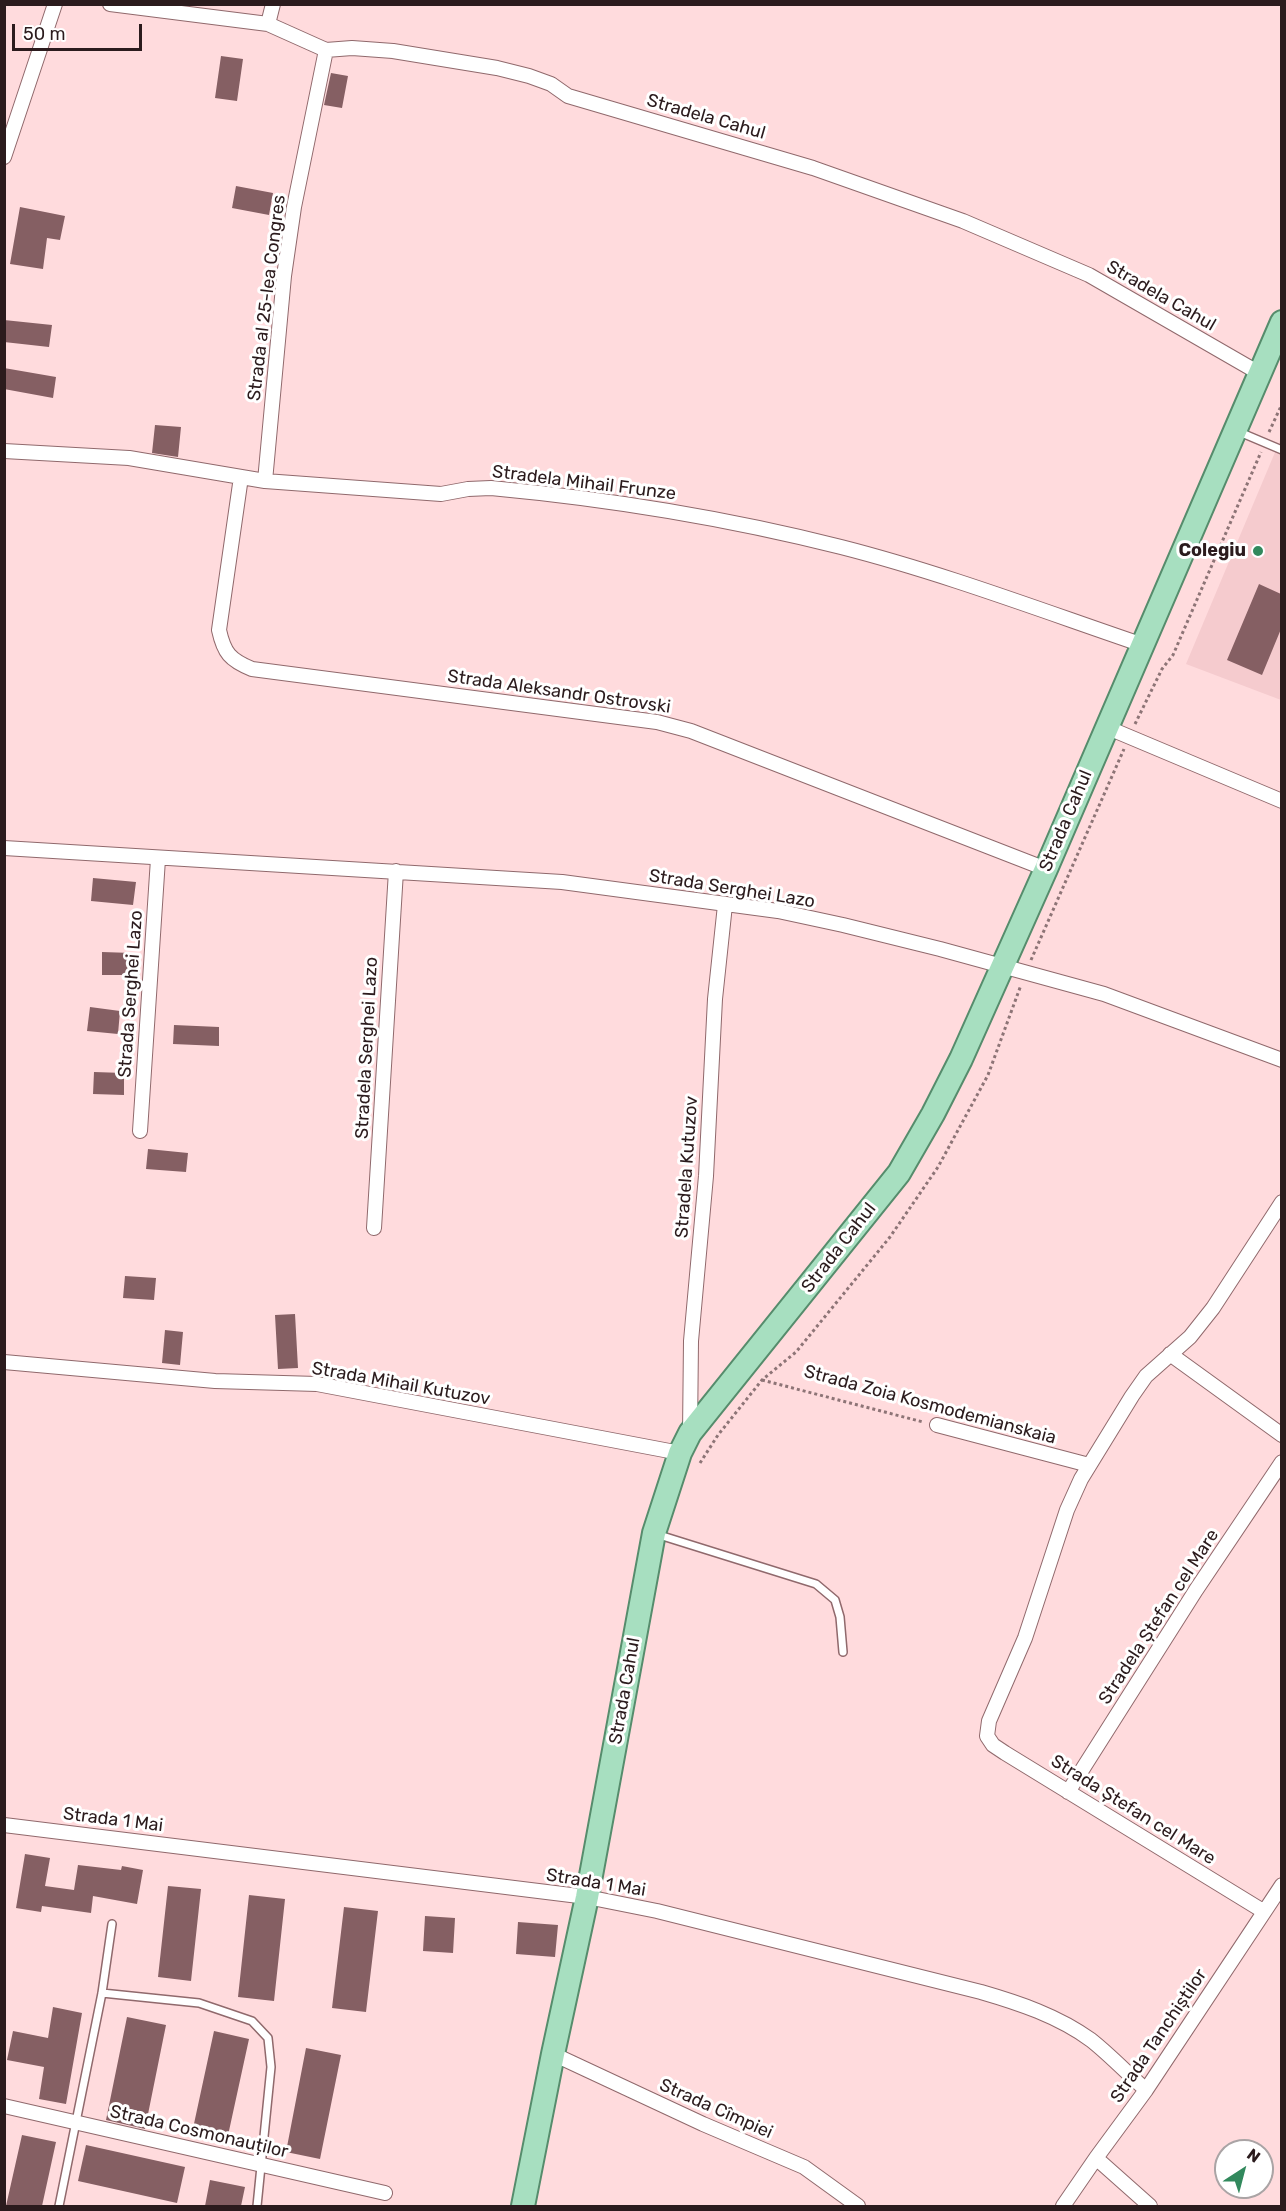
<!DOCTYPE html>
<meta charset="utf-8">
<style>
body{margin:0}
#map{position:relative;width:1286px;height:2211px;overflow:hidden;background:#ffdbdd;font-family:Rubik,sans-serif}
canvas{display:block}
.frame{position:absolute;inset:0;border:6px solid #2b1b1d;pointer-events:none}
.north{position:absolute;left:1214px;top:2139px;width:60px;height:60px;box-sizing:border-box;background:#fff;border:2px solid #aaa4a5;border-radius:50%;rotate:36deg;font-size:16px;font-weight:700;line-height:24px;text-align:center;color:#2b1b1d}
.north::after{content:'';display:block;margin:auto;width:21px;height:27px;background:#32895d;clip-path:polygon(50% 0,100% 100%,50% 72%,0 100%)}
.scale{position:absolute;left:12px;top:24px;width:130px;height:27px;box-sizing:border-box;border:3px solid #2b1b1d;border-top:0;padding-left:8px;font-size:18px;line-height:21px;white-space:nowrap;color:#2b1b1d;-webkit-text-stroke:4px #fff;paint-order:stroke}
</style>
<div id="map">
<canvas width="1286" height="2211"></canvas>
<div class="frame"></div>
<div class="north">N</div>
<div class="scale">50 m</div>
</div>
<script>
const ctx = document.querySelector('canvas').getContext('2d');
ctx.lineJoin = 'round';
function paint(path, color) {
  ctx.fillStyle = color;
  ctx.fill(path, 'evenodd');
}
function stroke(path, color, width, dash) {
  ctx.strokeStyle = color;
  ctx.lineWidth = width;
  ctx.lineCap = dash ? 'butt' : 'round';
  ctx.setLineDash(dash || []);
  ctx.stroke(path);
}
function write(font, color, halo, rows, align = 'center') {
  ctx.font = font + ' Rubik,sans-serif';
  ctx.lineWidth = 6;
  ctx.setLineDash([]);
  ctx.textBaseline = 'middle';
  ctx.strokeStyle = halo;
  ctx.fillStyle = color;
  for (const [text, x, y, turn = 0] of rows) {
    ctx.save();
    ctx.translate(x, y);
    ctx.rotate((+turn || 0) * Math.PI / 180);
    ctx.textAlign = isNaN(turn) ? turn : align;
    if (halo) ctx.strokeText(text, 0, 0);
    ctx.fillText(text, 0, 0);
    ctx.restore();
  }
}
const built = new Path2D(`
 M1281,438V700L1186,664Z`);
const building = new Path2D(`
 M221,56L243,59L237,101L215,98Z
 M331,73L348,76L342,108L324,105Z
 M236,186L273,193L269,215L232,208Z
 M20,207L65,216L60,240L47,238L43,269L10,264Z
 M4,320L52,325L49,347L4,342Z
 M4,368L56,377L53,398L4,389Z
 M155,425L181,427L178,457L152,453Z
 M1259,584L1281,594V629L1262,675L1227,660Z
 M93,878L136,882L133,905L91,901Z
 M102,952L132,953V975H102Z
 M90,1007L120,1011L118,1034L87,1031Z
 M174,1025L219,1027V1046L173,1044Z
 M94,1072L124,1073V1095L93,1094Z
 M148,1149L188,1153L186,1172L146,1169Z
 M125,1276L156,1278L154,1300L123,1298Z
 M295,1314L298,1368L278,1369L275,1315Z
 M165,1330L183,1332L180,1365L162,1363Z
 M25,1854L50,1858L45,1886L74,1890L78,1865L121,1870L122,1866L143,1870L137,1904L93,1896L91,1913L42,1906L41,1912L16,1908Z
 M168,1886L201,1889L191,1981L158,1977Z
 M249,1895L285,1899L274,2001L238,1997Z
 M344,1907L378,1911L366,2012L332,2008Z
 M425,1916L455,1918L453,1953L423,1951Z
 M518,1922L558,1925L555,1957L516,1954Z
 M53,2007L82,2013L66,2104L39,2099L44,2067L7,2060L13,2031L48,2038Z
 M127,2017L166,2025L145,2129L106,2120Z
 M214,2031L249,2039L227,2140L192,2133Z
 M306,2048L341,2055L320,2159L286,2152Z
 M22,2135L56,2142L42,2206H6Z
 M86,2145L185,2167L177,2203L78,2181Z
 M210,2180L245,2187L241,2206H205Z`);
const path = new Path2D(`
 M1269,432L1282,404
 M1135,724L1162,669L1173,655L1261,452
 M1031,960L1124,749
 M762,1380L923,1422
 M700,1463L718,1435L762,1380L796,1352L890,1237L938,1167L988,1075L1021,985`);
const service = new Path2D(`
 M1237,431L1282,450
 M656,1534L816,1584L835,1600L840,1617L843,1652
 M102,1993L199,2003L252,2021L268,2038L271,2067L257,2206
 M59,2206L102,1993L112,1924`);
const minor = new Path2D(`
 M110,4L268,24L326,50L352,48L393,51L497,68L529,76L551,84L568,96L813,168L963,221L1089,275L1259,373
 M268,24L273,4
 M4,157L55,4
 M4,451L129,458L265,481L441,494L468,489L491,488C609,499 726,518 841,547C943,573 1043,611 1143,645
 M241,477L219,630C224,653 230,660 252,669L657,722L691,731L1046,869
 M265,481L284,276L294,207L326,50
 M1106,727L1282,801
 M4,848L562,882L778,911L843,925L940,949L1104,994L1282,1060
 M140,1131L158,859
 M374,1228L396,871
 M1170,1354L1282,1435
 M4,1362L215,1381L317,1384L680,1453
 M937,1425L1089,1465
 M690,1433L691,1341L706,1176L715,999L725,905
 M1068,1792L1196,1590L1282,1462
 M4,1825L587,1897L657,1911L981,1992C1019,2003 1058,2016 1091,2040C1110,2055 1128,2074 1146,2090
 M1263,1911L1005,1753L993,1745L987,1736L989,1721L1025,1638L1067,1510L1081,1479L1132,1396L1146,1376L1190,1337L1213,1308L1282,1202
 M553,2054L703,2124L804,2167L858,2206
 M4,2106L385,2193
 M1096,2158L1150,2206
 M1063,2206L1096,2158L1146,2090L1282,1885`);
const primary = new Path2D(`
 M523,2206L553,2054L587,1897L654,1533L680,1453L690,1433L899,1173L933,1114L961,1059L1046,869L1282,322`);
const markers = [
 [1258,551,6,"#32895d"]
];
const streetNames = [
 ["Stradela Cahul",706,117,16],
 ["Stradela Cahul",1161,296,30],
 ["Strada al 25-lea Congres",267,298,-83],
 ["Stradela Mihail Frunze",584,483,7],
 ["Strada Aleksandr Ostrovski",559,692,8],
 ["Strada Cahul",1066,821,-67],
 ["Strada Serghei Lazo",732,889,9],
 ["Strada Serghei Lazo",131,994,-86],
 ["Stradela Serghei Lazo",367,1048,-87],
 ["Stradela Kutuzov",687,1167,-86],
 ["Strada Cahul",839,1248,-52],
 ["Strada Mihail Kutuzov",401,1384,10],
 ["Strada Zoia Kosmodemianskaia",930,1405,15],
 ["Stradela Ștefan cel Mare",1159,1617,-57],
 ["Strada Cahul",625,1691,-80],
 ["Strada Ștefan cel Mare",1133,1810,32],
 ["Strada 1 Mai",113,1820,7],
 ["Strada 1 Mai",596,1883,9],
 ["Strada Tanchiștilor",1159,2036,-56],
 ["Strada Cîmpiei",716,2109,24],
 ["Strada Cosmonauților",199,2132,13]
];
const poiNames = [
 ["Colegiu",1246,551]
];
paint(built, '#f5cbce');
paint(building, '#855f63');
stroke(service, '#90696c', 10);
stroke(minor, '#90696c', 16);
stroke(primary, '#568c6c', 26);
stroke(path, '#8d7476', 3, [3, 3]);
stroke(service, '#fff', 7);
stroke(minor, '#fff', 14);
stroke(primary, '#a7dfc0', 22);
for (const [x, y, r, color] of markers) {
  const dot = new Path2D();
  dot.arc(x, y, r, 0, 2 * Math.PI);
  ctx.fillStyle = color;
  ctx.fill(dot);
  stroke(dot, '#fff', 2);
}
write('18px', '#2b1b1d', '#fff', streetNames);
write('bold 18px', '#2b1b1d', '#fff', poiNames, 'right');
</script>
